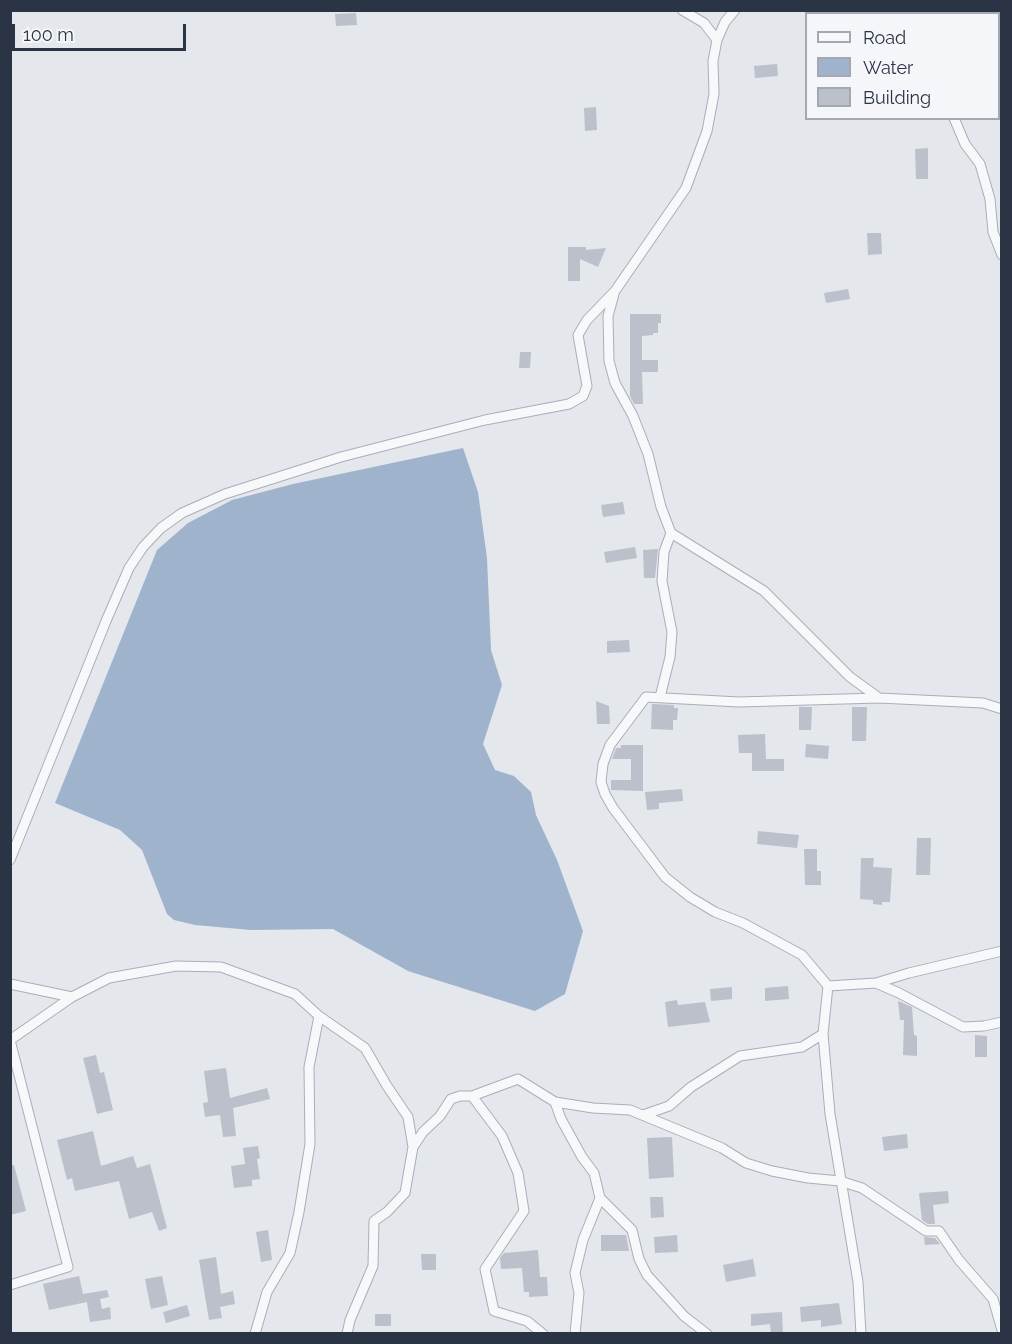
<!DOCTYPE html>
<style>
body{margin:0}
#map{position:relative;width:1012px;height:1344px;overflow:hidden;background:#e4e7ec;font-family:Raleway,sans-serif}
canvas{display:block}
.frame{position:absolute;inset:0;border:12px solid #2b3445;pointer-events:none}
.legend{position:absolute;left:805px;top:12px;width:195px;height:108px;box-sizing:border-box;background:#f4f6f9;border:2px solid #a4a8b1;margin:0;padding:8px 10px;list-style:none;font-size:18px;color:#2b3445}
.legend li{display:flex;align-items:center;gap:12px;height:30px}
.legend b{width:30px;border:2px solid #a4a8b1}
.scale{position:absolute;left:12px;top:24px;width:174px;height:27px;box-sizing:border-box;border:3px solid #2b3445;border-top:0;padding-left:8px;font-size:18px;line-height:21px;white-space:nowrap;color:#2b3445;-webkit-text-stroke:4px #f4f6f9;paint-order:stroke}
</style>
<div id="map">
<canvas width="1012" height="1344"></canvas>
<div class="frame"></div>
<ul class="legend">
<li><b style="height:8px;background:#f7f8fa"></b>Road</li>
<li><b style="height:16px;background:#9fb4cc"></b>Water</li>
<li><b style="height:16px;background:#bbc0ca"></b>Building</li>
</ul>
<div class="scale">100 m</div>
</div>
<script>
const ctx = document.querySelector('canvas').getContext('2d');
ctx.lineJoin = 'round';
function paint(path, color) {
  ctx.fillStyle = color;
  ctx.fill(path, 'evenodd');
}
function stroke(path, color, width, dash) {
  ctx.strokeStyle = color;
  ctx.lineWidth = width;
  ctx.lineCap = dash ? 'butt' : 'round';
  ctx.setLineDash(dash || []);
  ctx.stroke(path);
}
const water = new Path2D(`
 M463,448L478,492L487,558L491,650L502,685L483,744L495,770L514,776L531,792L536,815L557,860L583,931L565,994L535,1011L408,971L333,929L251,930L195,925L174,920L167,914L142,850L120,830L55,803L157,550L188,523L232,500L293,484Z`);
const building = new Path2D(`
 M356,13L357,25L336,26L335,14Z
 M777,64L778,76L755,78L754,66Z
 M596,107L597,130L585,131L584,108Z
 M928,148V179H916L915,149Z
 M867,233H881L882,254L868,255Z
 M568,247H586V250L606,248L598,267L580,259V281H568Z
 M848,289L850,299L826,303L824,293Z
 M630,314H661V323H658V333H653V335L642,336V360H658V372H642L643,404H634L630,396Z
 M520,352H531L530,368H519Z
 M623,502L625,514L603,517L601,505Z
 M635,547L637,558L606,563L604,552Z
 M643,550L658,549L655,578H644Z
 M629,640L630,652L607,653V641Z
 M596,701L609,706L610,724H597Z
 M652,704L674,705V708H678L677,720H673V730L651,729Z
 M799,707H812L811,730H799Z
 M852,707H867L866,741H852Z
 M765,734L766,759H784V771H752V753H739L738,735Z
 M806,744L829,746L828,759L805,757Z
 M621,745H643V791L611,790V780H631V759H612L616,748H621Z
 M682,789L683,801L659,803V809L647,810L645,792Z
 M758,831L799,835L797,848L757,844Z
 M917,838H931L930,875H916Z
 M804,849H817V871H821V885H805Z
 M861,858H874L873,867L892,868L890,902H882V905L873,904V900L860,899Z
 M788,986L789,999L765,1001V988Z
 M732,987V999L711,1001L710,989Z
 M677,1000L678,1005L705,1002L710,1022L668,1027L665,1002Z
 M898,1001L912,1007L914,1035L917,1036V1056L903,1055L904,1020H900Z
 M975,1035L987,1036V1057H975Z
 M96,1055L100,1073L104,1072L113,1110L97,1114L83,1058Z
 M226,1068L230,1098L267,1088L270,1099L233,1108L236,1136L223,1137L220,1115L205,1117L203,1103L208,1102L204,1071Z
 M93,1131L101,1166L133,1156L137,1168L150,1164L167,1228L159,1231L152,1212L129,1219L119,1181L75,1191L72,1178L67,1180L57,1140Z
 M907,1134L908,1148L884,1151L882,1137Z
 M672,1137L674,1177L649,1179L647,1138Z
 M258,1146L260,1158L257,1159L260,1179L252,1180V1186L234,1188L231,1166L245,1164L243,1148Z
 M14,1165L26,1211L10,1215V1166Z
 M948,1191L949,1203L933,1205L935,1224H928L922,1220L919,1193Z
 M650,1197H663L664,1217L651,1218Z
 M268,1230L272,1260L261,1262L256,1232Z
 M601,1235H626L629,1251H601Z
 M677,1235L678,1252L655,1253L654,1237Z
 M924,1237L935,1238L940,1244L925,1245Z
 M538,1250L540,1277H547L548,1296L529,1297V1292H524L522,1268L501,1269L500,1258L504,1253Z
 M421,1254H436V1270H422Z
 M216,1257L221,1294L233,1291L235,1304L220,1307L222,1318L209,1320L199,1260Z
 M753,1259L756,1276L726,1282L723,1265Z
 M79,1276L83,1294L107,1290L109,1297L100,1299L102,1309L110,1307L111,1319L90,1322L87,1302L49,1310L43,1284Z
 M162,1276L168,1305L151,1309L145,1279Z
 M839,1303L842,1324L821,1327V1320L801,1322L800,1307Z
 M187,1305L190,1316L166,1323L163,1312Z
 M782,1312L783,1334H771L770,1324L751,1326V1314Z
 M375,1314H391V1326H375Z`);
const street = new Path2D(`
 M682,10L704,23L717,40
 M886,10L887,14
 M954,118L965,144L980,164L990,199L993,232L1002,255
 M614,294L608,316L609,361L615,383L633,416L648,454L661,507L671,533L764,591L850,677L879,698L983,703L1002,709
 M660,697L670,657L672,632L662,581L664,552L671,533
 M879,698L739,702L646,697L610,745L603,764L601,782L605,794L613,808L665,877L690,897L715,912L743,923L802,955L828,986L876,983L899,993L963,1027L984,1026L1002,1022
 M10,860L106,621L129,568L143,547L161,528L182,513L225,494L341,457L485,420L569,404L583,396L587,386L578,335L587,320L615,291L686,188L707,131L714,94L713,61L717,40L725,22L735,10
 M876,983L909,973L1002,951
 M10,984L72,997
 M828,986L823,1034L830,1114L858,1282L861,1334
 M472,1096L518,1079L555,1102L561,1119L582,1157L594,1173L600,1198L632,1230L639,1259L647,1275L684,1316L707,1334
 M555,1102L593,1108L630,1110L722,1148L746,1163L772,1171L808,1178L840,1181L862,1188L926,1231H939L959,1260L993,1299L1002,1330
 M643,1115L669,1106L691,1087L740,1056L802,1047L823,1034
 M10,1285L68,1267L10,1040L72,997L109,978L176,966L221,967L295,994L319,1016L365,1048L387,1086L408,1117L413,1147
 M255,1334L267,1292L290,1253L299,1212L310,1144L309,1067L319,1016
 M347,1334L350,1320L373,1266L374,1221L387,1212L405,1193L413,1147L423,1132L440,1116L451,1099L460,1096H472L502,1136L518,1173L524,1211L485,1269L494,1311L527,1321L543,1334
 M575,1334L579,1293L575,1273L583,1240L600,1198`);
paint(water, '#9fb4cc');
paint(building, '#bbc0ca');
stroke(street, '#a9aeb7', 11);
stroke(street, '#f7f8fa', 9);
</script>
